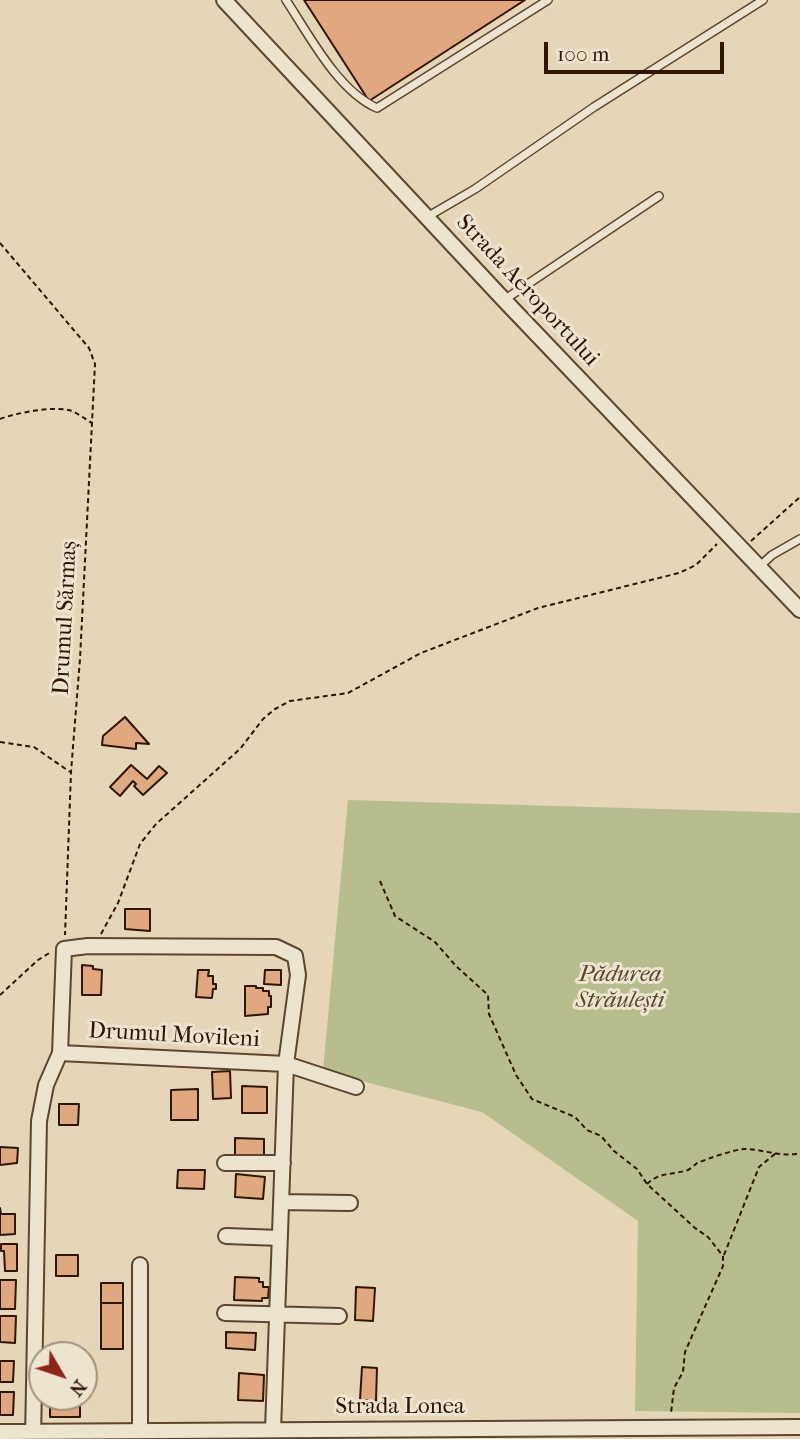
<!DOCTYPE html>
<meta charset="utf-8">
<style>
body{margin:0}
#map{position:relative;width:800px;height:1439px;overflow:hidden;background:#e4d6b6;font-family:"IM FELL French Canon",serif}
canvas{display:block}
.north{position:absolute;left:28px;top:1341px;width:70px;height:70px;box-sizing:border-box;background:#ede4d0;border:2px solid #a1917d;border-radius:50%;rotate:129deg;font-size:19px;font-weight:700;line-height:28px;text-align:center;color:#301501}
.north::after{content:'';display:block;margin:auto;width:24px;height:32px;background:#8f2418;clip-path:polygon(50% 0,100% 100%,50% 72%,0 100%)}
.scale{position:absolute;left:544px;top:42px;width:180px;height:32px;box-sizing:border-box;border:4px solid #301501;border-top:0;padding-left:9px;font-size:21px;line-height:24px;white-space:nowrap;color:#301501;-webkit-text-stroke:5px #ede4d0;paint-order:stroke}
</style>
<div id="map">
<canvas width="800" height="1439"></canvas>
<div class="north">N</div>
<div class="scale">100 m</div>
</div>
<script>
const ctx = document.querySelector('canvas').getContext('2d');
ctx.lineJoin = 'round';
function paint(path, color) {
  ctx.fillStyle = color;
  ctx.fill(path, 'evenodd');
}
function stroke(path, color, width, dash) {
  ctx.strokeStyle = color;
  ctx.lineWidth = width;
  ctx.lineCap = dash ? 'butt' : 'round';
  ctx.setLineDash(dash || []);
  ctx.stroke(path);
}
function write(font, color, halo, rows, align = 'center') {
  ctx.font = font + ' "IM FELL French Canon",serif';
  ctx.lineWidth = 6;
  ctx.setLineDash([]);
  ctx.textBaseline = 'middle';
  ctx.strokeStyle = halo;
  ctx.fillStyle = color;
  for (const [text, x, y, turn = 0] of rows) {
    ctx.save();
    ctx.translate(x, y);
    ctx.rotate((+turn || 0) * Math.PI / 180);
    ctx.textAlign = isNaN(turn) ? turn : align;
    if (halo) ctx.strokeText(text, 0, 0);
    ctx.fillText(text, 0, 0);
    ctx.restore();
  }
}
const green = new Path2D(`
 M348,800L800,813V1413L635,1411L638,1221L482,1112L323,1071Z`);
const building = new Path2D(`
 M304,0H525L369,101Z
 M125,717L149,744L136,743V749L102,745L103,736Z
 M131,765L147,779L159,766L167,773L143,795L134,786L136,784L133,781L120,796L110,787Z
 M125,909H150V931L125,929Z
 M82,965L93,966V969L102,970L101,995H82Z
 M198,970H209L208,976H213V984H216V989H213L212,998L196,997Z
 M265,970H281V985L264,984Z
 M245,986H256V988H263V991H269V996H271V1007H268V1014L245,1016Z
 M230,1071L231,1098L213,1099L212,1072Z
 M242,1086L267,1087V1113H242Z
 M198,1089V1120H171V1090Z
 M59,1104H79L78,1125H59Z
 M235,1138L264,1139V1161L235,1160Z
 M0,1147L18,1148L17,1163L0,1165Z
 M178,1170H205L204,1189L177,1188Z
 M236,1174L265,1177L263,1199L235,1197Z
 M0,1208L1,1214H15V1234L0,1235Z
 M1,1244H17V1271H5L4,1251H1Z
 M56,1255H78V1276H56Z
 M235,1277L259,1278V1282H263V1287H269L268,1298H262V1301L234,1300Z
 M0,1280H16L15,1309H0Z
 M101,1283H123V1303H101Z
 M356,1287L375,1288L373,1321L355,1320Z
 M101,1303H123V1349H101Z
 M0,1316H16L15,1343L0,1342Z
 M226,1332L256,1333L255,1350L226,1348Z
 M0,1361H14L13,1382H0Z
 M362,1367L377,1368L376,1401L360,1400Z
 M239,1373L264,1375L263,1401L238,1400Z
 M0,1392H14L13,1415H0Z
 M50,1397H80V1417H50Z`);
const path = new Path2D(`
 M0,243L89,348L95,364L80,659L71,772L65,935
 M0,419C15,413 57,405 72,411C79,414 85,419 92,423
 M751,541L800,497
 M0,742L34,747L70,772
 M380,881L395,916L435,942L456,966L488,995L489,1014L516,1075L532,1099L575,1117L587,1130L601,1136L614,1151L637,1169L647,1184L695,1228L708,1237L723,1256V1266L685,1352L683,1372L674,1388L671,1413
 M101,934L118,903L140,844L156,824L240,749L263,719L275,709L290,701L348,693L421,653L538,608L679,573L696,565L717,544
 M0,995L38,960L51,952
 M647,1184C659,1172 673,1175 688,1170C690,1169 695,1165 697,1163C707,1159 735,1149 745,1149C763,1149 782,1158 800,1153
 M724,1255L759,1167L776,1153`);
const lane = new Path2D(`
 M286,0C309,35 338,91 377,108L548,0
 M427,217L475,189L594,107L763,0
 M504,300L659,196
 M759,567L772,555L800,539`);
const street = new Path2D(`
 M224,0L504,300L800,610
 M60,1053L286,1064L356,1087
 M225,1163H283
 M281,1202L350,1203
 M226,1236L280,1238
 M225,1313L339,1316
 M140,1431V1265
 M0,1432L800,1427
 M33,1439L39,1121L46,1085L60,1053L64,949L88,946L276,947L295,956L298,975L286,1064L273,1430`);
const streetNames = [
 ["Strada Aeroportului",527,291,47],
 ["Drumul Sărmaș",66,618,-87],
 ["Drumul Movileni",174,1036,3],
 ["Strada Lonea",400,1407]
];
const parkNames = [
 ["Pădurea",620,975],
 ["Străulești",620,1001]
];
paint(green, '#b7bd8c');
paint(building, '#e0a87f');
stroke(building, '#301501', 2);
stroke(lane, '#5d452e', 10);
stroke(street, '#5d452e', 18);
stroke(path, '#301501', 2, [5, 3.5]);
stroke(lane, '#ede4d0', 7);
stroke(street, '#ede4d0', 14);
write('23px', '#301501', '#ede4d0', streetNames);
write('italic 23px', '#58472b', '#ede4d0', parkNames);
</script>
